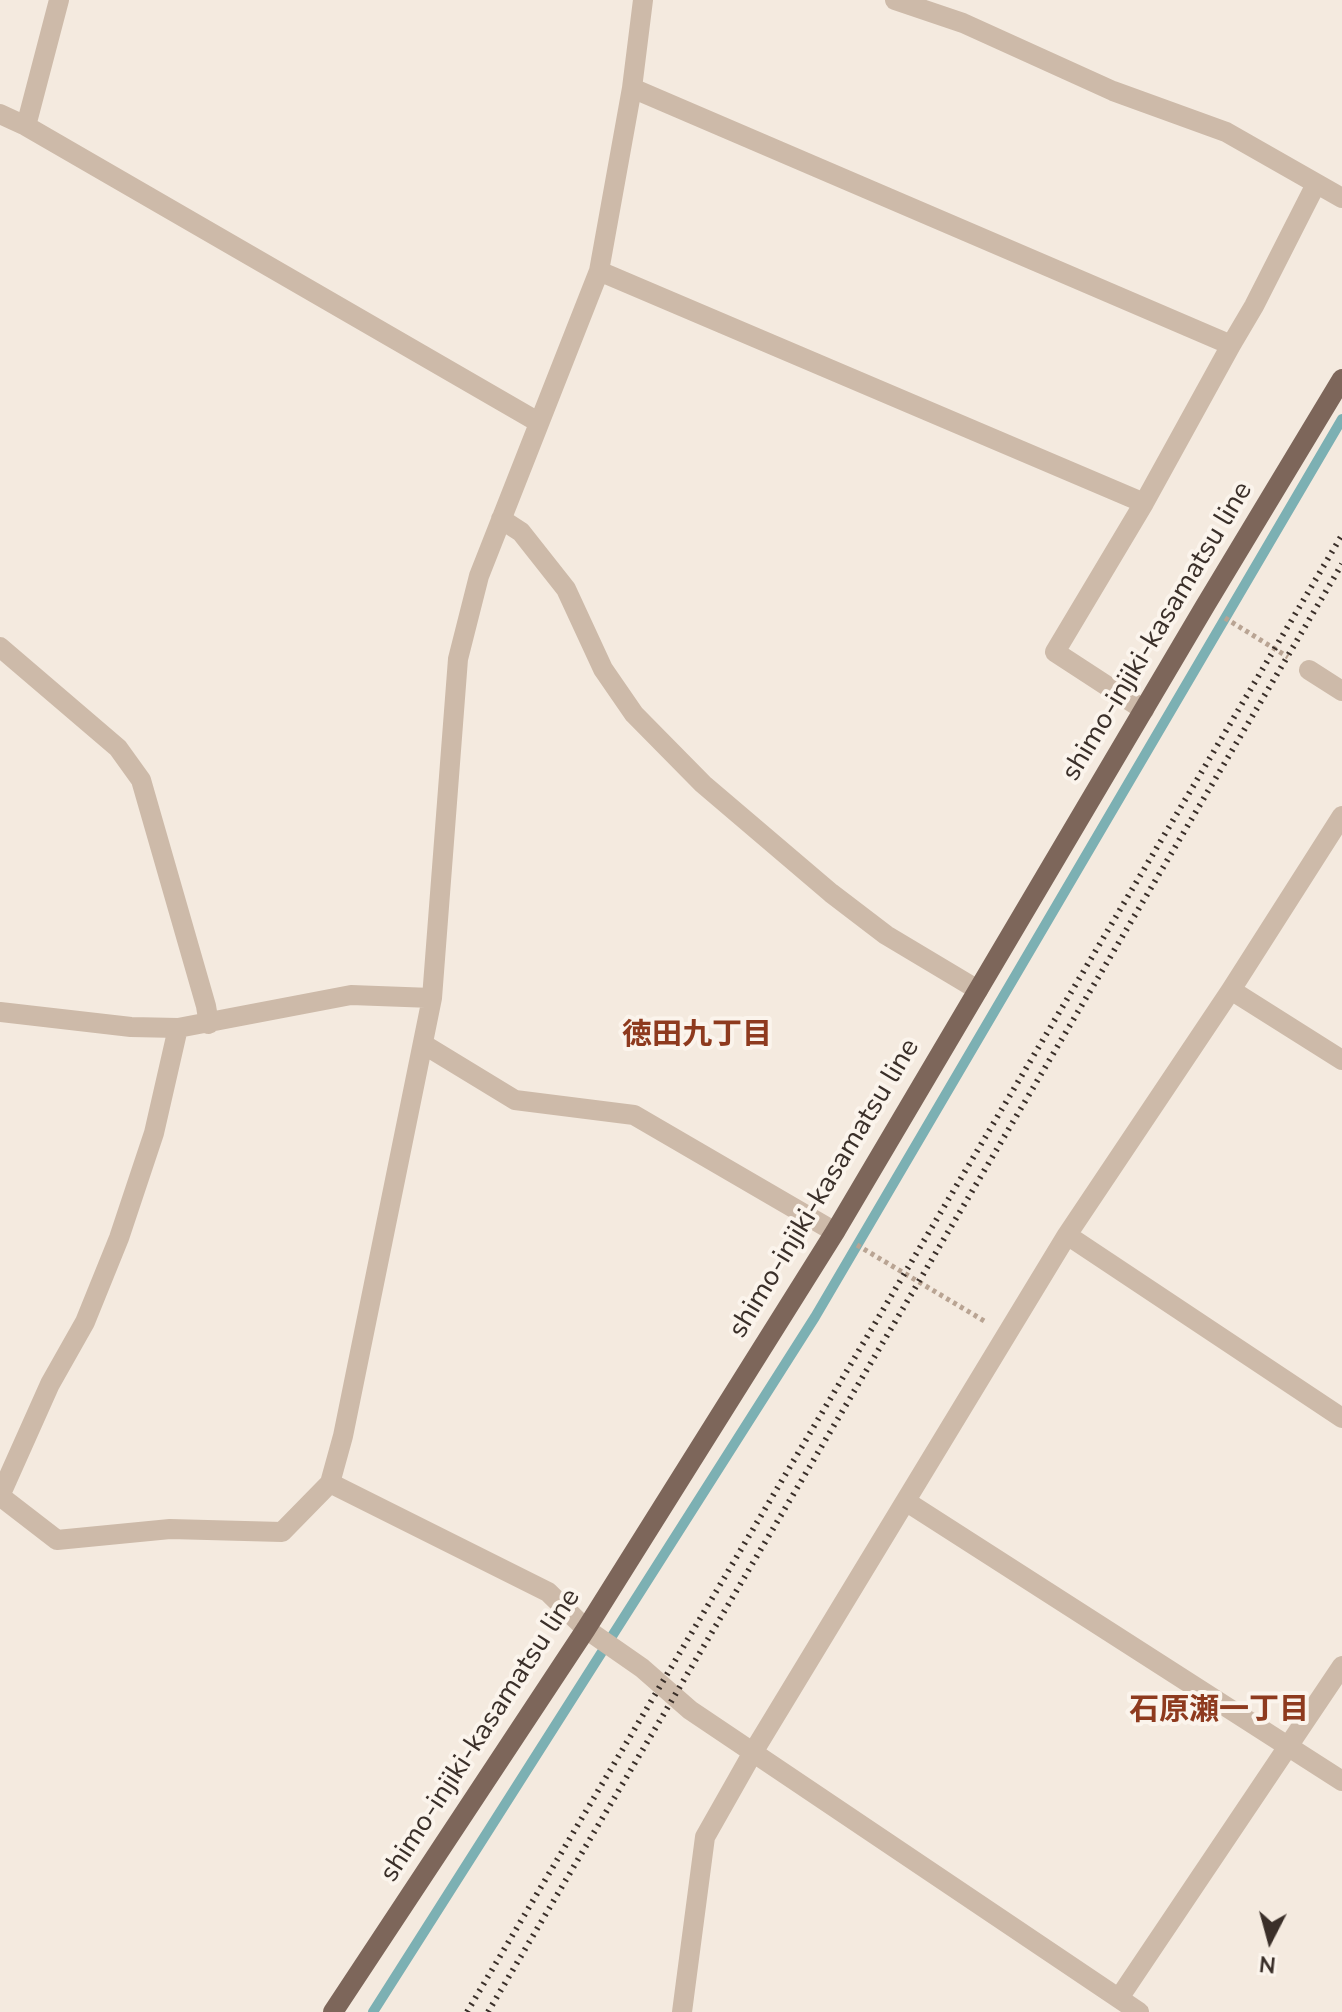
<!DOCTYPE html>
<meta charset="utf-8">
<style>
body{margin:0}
#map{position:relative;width:1342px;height:2012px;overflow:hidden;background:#f4eadf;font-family:"Nunito Sans",sans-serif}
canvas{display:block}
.north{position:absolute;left:1230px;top:1900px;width:80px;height:80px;-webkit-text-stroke:6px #fbf4ec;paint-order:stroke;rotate:186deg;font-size:22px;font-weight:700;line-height:32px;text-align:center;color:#3a2f29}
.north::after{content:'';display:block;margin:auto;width:28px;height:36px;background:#3a2f29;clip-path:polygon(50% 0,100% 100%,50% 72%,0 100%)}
</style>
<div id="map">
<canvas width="1342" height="2012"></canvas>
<div class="north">N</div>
</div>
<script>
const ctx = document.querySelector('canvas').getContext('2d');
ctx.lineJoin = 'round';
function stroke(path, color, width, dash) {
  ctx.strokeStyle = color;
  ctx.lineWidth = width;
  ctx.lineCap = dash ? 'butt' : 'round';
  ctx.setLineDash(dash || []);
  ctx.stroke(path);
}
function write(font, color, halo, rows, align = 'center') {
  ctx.font = font + ' "Nunito Sans","Noto Sans JP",sans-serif';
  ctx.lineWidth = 8;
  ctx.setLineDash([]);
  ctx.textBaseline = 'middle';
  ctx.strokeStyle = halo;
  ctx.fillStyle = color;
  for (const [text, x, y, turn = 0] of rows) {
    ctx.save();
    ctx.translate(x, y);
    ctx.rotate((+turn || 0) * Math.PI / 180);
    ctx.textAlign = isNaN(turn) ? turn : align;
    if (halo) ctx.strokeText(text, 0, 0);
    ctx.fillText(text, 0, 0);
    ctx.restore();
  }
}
const stream = new Path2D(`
 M373,2012L815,1317L1342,419`);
const path = new Path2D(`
 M1225,618L1288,657
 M857,1245L986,1322`);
const minor = new Path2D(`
 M895,0L963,23L1113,91L1226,132L1342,198
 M632,88L1231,345L1144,503
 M0,114L26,126L538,422
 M26,126L59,0
 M599,271L1144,503L1055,652L1144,710
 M1231,345L1254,306L1316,184
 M501,519L521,532L566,589L603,669L634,714L703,784L831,893L886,935L978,990
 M0,647L118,748L141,780L206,1006L209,1024
 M1309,670L1342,691
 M1231,990L1342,1060
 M0,1012L131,1027L178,1028L351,995L432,998
 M423,1044L515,1100L634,1115L835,1232
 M1067,1235L1342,1418
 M330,1483L548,1592L586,1629L642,1668L690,1710L1139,2012
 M0,1496L57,1540L170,1529L282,1532L330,1483L343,1436L432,998L458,659L479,576L599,271L632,88L643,0
 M0,1496L50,1384L85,1322L119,1238L154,1133L178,1028
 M907,1502L1342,1781
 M1119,1998L1342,1666
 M682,2012L705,1837L752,1754L1067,1235L1231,990L1342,816`);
const major = new Path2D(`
 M333,2012L586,1629L835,1232L1205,606L1342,379`);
const rail = new Path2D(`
 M467,2012L1342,535
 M488,2012L1342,564`);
const streetNames = [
 ["shimo-injiki-kasamatsu line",1158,632,-59],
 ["shimo-injiki-kasamatsu line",825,1189,-59],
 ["shimo-injiki-kasamatsu line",481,1736,-57]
];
const neighbourhoodNames = [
 ["徳田九丁目",697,1037],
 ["石原瀬一丁目",1219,1712]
];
stroke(stream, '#7cb0b3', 10);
stroke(path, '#b9a493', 5, [4, 4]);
stroke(minor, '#cdbaa9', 20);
stroke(major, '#7d665a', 20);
stroke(rail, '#3a2f29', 6, [2, 6]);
write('28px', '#3a2f29', '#fbf4ec', streetNames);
write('bold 30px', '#8e3a1e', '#fbf4ec', neighbourhoodNames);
</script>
